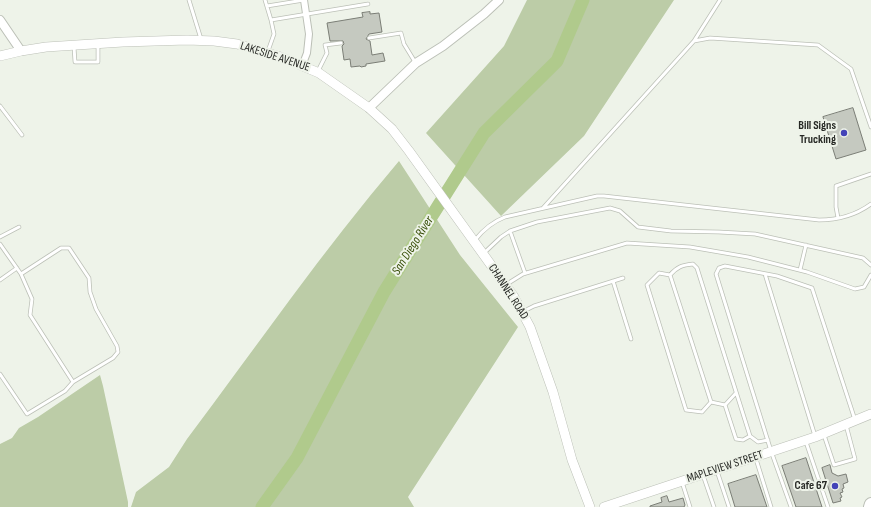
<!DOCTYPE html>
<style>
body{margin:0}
canvas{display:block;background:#eef3e9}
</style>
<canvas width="871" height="507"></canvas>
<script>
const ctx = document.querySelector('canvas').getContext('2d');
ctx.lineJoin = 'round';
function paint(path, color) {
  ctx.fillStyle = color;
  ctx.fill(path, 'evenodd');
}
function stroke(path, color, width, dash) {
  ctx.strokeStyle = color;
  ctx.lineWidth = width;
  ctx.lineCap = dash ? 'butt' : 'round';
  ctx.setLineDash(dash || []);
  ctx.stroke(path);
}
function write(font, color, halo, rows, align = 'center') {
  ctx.font = font + ' "Sofia Sans Condensed",sans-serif';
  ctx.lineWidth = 4;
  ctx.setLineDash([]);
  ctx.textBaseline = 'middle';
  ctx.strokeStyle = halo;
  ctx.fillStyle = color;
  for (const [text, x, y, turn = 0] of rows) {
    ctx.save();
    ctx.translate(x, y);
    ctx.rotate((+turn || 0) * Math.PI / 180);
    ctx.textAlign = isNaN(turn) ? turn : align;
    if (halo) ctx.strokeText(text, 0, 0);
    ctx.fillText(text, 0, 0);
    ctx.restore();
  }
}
const green = new Path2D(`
 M527,0H674L584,136L501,216L426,133L504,46Z
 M399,161L460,255L518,327L408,497L414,507H131L136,492L169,467L187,439C257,346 323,250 399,161Z
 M100,375L103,386L128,502V507H0V444L12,438L19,428L38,417Z`);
const river = new Path2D(`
 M262,507L297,458L384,292L484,133L557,61L583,0`);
const building = new Path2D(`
 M370,12V14L379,13L382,32L369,34L366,39L370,41L372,55L383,53L385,61L366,64V66L361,67L360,66L351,67L350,59L344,60L342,46L344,44L343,41H330L327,23L363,17L362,13Z
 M853,108L866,150L836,159L823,117Z
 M806,458L822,507H796L782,466Z
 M830,465L832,473L838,476L846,474L848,482L843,484L844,488L842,489L843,492L840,493L842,497L840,498L841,501L833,503L822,468Z
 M756,475L767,507H735L728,484Z
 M667,496L669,502L683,498L685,505L684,507H650V506L662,502L661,498Z`);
const service = new Path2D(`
 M189,0L201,39
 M265,0L271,20
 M267,6L304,0
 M369,38L401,33L404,44L415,62
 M694,41L720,0
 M74,47L75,62H98V45
 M268,51L274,34L271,20L368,4
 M318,71L327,53L325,45L341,43
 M0,106L22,135
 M543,208L694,41L710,38L818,45L851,69L871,127
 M838,218L836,207V186L871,174
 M510,231L537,222L610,208L620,211L638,227L671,231L719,232L755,234L863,258L871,265
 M0,237L19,227
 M475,240C483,230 492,222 505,217L597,196H604L819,220C837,220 856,215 871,204
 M0,244L21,274L32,299L30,315L73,382L65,391L27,414L0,374
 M484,253L501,237L510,231L525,273
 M800,270L806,245
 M21,274L61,248H69L89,278L90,292L96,309L117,346L118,352L113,358L73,382
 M765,274L815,436
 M670,275L659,273L647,285L686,410L702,412L711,402
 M0,280L17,268
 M613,281L631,339
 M507,284L523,274L627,243L690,247L748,257L807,272L855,289L864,287L871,275
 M524,311L534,306L623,278
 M736,393L725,405L711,402L670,275C677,267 682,265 693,264L697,268L750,436L758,442L768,440
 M725,405L736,439L743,440L750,436
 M824,435L834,465L855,459L846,425
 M806,442L828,507
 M756,459L771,507
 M717,471L729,507
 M703,475L714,507
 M682,482L690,507
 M791,507L771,451L716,274L719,268L725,266L777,276L812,288L855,420`);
const minor = new Path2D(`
 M302,66L307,53L309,34L304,0`);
const tertiary = new Path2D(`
 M0,20L21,51
 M369,108L416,63L443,46L484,14L499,0`);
const secondary = new Path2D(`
 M0,56L21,51L46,47L123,42L187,40L214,41L237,44L281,57L319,73L369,108L392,129L409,151L514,297L530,327L553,392L572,460L590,507
 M604,507L815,437L871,414`);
const motorway = new Path2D(`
 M870,507L871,504`);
const markers = [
 [844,133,4,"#4343b8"],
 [835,486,4,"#4343b8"]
];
const streetNames = [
 ["LAKESIDE AVENUE",275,57,18],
 ["CHANNEL ROAD",508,292,57],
 ["MAPLEVIEW STREET",725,467,-18]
];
const poiNames = [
 ["Bill Signs",836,126],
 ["Trucking",836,140],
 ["Cafe 67",827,486]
];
const waterNames = [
 ["San Diego River",413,246,-58]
];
paint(green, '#bccca7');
stroke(river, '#b0ca8c', 13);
paint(building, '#c5c9c0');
stroke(building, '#7b7e76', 1);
stroke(service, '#bcc0b7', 4.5);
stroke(minor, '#bcc0b7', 8);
stroke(tertiary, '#bcc0b7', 10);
stroke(secondary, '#bcc0b7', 10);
stroke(motorway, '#bcc0b7', 14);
stroke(service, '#fff', 3);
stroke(minor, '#fff', 6);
stroke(tertiary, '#fff', 8);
stroke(secondary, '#fff', 9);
stroke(motorway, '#fff', 12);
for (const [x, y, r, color] of markers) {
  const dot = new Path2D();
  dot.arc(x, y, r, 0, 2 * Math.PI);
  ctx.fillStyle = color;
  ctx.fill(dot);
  stroke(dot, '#eef3e9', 1.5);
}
write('12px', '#262824', '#eef3e9', streetNames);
write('bold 12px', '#262824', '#eef3e9', poiNames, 'right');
write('italic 13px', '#384e08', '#eef3e9', waterNames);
</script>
